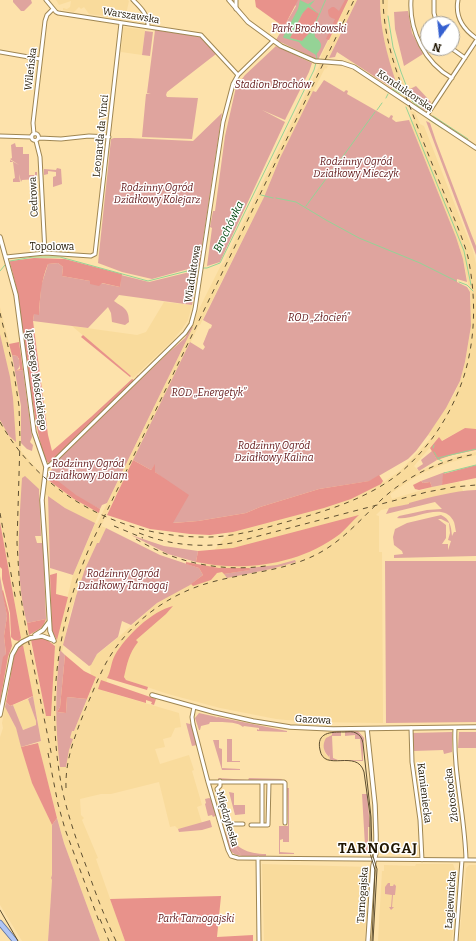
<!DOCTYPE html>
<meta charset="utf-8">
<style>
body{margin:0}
#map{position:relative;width:476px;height:941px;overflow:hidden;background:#fde2ab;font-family:Bitter,serif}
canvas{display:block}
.north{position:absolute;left:420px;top:16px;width:40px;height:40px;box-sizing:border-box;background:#fff;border:1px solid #a6a29a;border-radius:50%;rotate:195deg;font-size:11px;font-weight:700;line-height:16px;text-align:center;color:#201602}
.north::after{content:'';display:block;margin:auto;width:14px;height:18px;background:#3560d0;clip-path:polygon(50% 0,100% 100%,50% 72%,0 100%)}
</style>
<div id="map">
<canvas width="476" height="941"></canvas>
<div class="north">N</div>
</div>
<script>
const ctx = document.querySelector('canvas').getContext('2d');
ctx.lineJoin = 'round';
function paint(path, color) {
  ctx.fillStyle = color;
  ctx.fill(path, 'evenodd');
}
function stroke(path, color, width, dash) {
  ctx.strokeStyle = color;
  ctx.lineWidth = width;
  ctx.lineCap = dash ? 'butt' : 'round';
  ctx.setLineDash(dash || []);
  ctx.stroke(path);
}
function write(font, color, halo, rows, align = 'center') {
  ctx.font = font + ' Bitter,serif';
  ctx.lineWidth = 3;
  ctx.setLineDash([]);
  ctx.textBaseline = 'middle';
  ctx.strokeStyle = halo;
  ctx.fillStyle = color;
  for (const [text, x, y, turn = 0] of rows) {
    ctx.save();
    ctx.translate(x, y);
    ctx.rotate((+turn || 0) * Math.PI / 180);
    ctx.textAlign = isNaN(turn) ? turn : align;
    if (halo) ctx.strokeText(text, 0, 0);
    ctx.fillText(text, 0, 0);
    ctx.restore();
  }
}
const built = new Path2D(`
 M56,0H128L129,1L125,19L89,14L84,7L81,9L79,7L74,12L63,10V8L67,9L70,7L71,1L59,5Z
 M348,0H357L328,60H321V56Z
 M380,0H388L387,24L391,46L399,72L411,102L405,99L401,89L396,82L388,59L382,28Z
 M123,27L145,30L142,55L121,52Z
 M320,64L328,66L326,69L325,68L280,158L264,197L200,325H199L101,526L106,528L99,544L97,543L85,569L70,614L62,652L61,651L58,668L56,699L57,712L67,748L72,731H74L96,678L91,675L89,661L121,635L157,603L203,575L199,568L246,513L369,481L379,475L384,482L401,470L432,437L428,435L455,393L460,381L465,362L471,326V297L463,259L456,237L409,120L414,121L410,111L415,112L420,124L424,126L473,251L476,264V429L468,431L465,428L441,441L439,437L414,466L419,471L457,456L476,452V455L448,463L425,472L412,479L390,494L392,499L432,487L459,482L464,493L381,510L376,515L379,516V552H382L383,723L308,722L276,719L220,708L168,694L126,680L124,677L109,673L104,691L179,713L181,727L175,728L171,737L163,739L165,747L155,749L160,764L189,755L194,770L192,771L202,805L197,807L202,823L178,829L175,826L170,827L159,782L111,794H101L80,799L81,815L84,818L82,820L98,858L96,859L125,941H100L64,843L43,765L38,743L41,741L37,717L21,638L0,522V307L11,351L19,396L22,426L21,451L43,476L53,484L74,499L99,513L95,523L97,524L193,327H191L195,317L221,265L224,262ZM25,477L38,489L65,508L95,524L73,575L55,646L50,716H46L25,616L20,576L19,549L20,515Z
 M164,302L192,305L188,320L182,329L173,340L133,378L72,326L137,335L146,332Z
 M28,699L36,721V725L23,730L13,705Z
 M5,707L16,728L32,782L52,825V875L51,878L52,880L48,941H22L0,905V737L3,728L2,723Z
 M327,732H341L328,737L324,744V750L326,755L338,761H327L323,758L320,752V742L321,738Z
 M262,864L369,867L365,941H264Z
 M416,864H453L458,877L452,941H378L382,871H384V865L415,866Z
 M469,865H476V941H459L466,868Z`);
const green = new Path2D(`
 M13,0H31L32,3L24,11H21L13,2Z
 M290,0H348L318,60L276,40L296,6Z
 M357,0H380C380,29 387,55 396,82L392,88L337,52L335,57L329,58Z
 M408,11L412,33L423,54L404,66L395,29L394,12Z
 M155,30L201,37L216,54L167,92L166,95L167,97L198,98L192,139L142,137L146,94L151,93H147Z
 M145,31L153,32L150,56L142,55Z
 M276,46L312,63L309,72L285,120L262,110L285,122L220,262L207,266L212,228L210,227L213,211H215L225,136L236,87L245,75Z
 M324,80L344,92L346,90L348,91L347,94L389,118L391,115L393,116L392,119L396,122L409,120L456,237L463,259L467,282L457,279V282L467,287L470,292L471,326L465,362L460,381L446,408L428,435L416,451L408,459L370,481L319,489L260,507L246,513L198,521L172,523L164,479L155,472V465L151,470L133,460L190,342L203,350L205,347L203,344L209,329L211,328L212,325L203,320L264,197L280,158L313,91L316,92Z
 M416,86L431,102L425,111L414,101L408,90Z
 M222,113L199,266L152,279L122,272L98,263L111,139L114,138H129L193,141Z
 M426,121L430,123L436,141L472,236L476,246V255Z
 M15,143L16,147H23V154H29V175H35V172H37V179L22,180L21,182L19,174L20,182H13V179L15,178L13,162H10V160L19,165L10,159L12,158L11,145Z
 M57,168L61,169L62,184L53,187V177L56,176V172L48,171V174L44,175V169L56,170Z
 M58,263L63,267L62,276L90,281V284L101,283L120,287L121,275L149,282L198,270L192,305L119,295L114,301C124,308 129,309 129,322L125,325L112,322L111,313L108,307L88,328L33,321L34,314H39L41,286L48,264Z
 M191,327H193L107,503L102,505L100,509C88,503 55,485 50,473L54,464L168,353L185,338Z
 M0,334L10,377L13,398L16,442L9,436L0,420Z
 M12,355L17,356C21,362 21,367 16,371L23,370L32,437L30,442L33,445L32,451L27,449L21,443V406Z
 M432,451L437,460L419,471L417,468L423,464L421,460Z
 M445,472L442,485L432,487L430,482L423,483L421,481Z
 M25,476L39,489L41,536H35L37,543H43L46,619L27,623C15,578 19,525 22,478Z
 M476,490V556L394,558V555L403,554L402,551L394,545L393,537L395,529L407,523L441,515C450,519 451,526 452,536L454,532H456C455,528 455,523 453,520C442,501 414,521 397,518L399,516L427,510L442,509L435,502L386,514L389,508L409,504V503C431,497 453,491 476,490ZM438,519H441L449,523L450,533L448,540L451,541L452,538L448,550V544H442L446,538V525Z
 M48,496L65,508L95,523L73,575L50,568Z
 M106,528L160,555L199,568L203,575L190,585L157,603L131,625L122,621L118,637L97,654L91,665L89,666L63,645L76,596L85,569L97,543H99Z
 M131,535L164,546L198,551L196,562L168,554Z
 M295,560L296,562L271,569L227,578L224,574L249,570V568L277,565Z
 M385,561H476V722L386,723Z
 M0,576L7,616L4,636L6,654L0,675Z
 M60,650L65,655L60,707L57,712L66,713L67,697L87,699L74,731H72L70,738L73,739L69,750L66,767H60C55,728 55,689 60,650Z
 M33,696L41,741L21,747L16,728L5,707L6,702L10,706L13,705L23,730L36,725V721L28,699Z
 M199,713L217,717L215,718L218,717L287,731V732L257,731V729L259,730V728L244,726L243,727C237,721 220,722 210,722L209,724L201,726L200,730H199L195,718Z
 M186,723L190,724L191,723L197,745L192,746Z
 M332,731H341V736H332L333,758L338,760H362L360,739H355V735L345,736V731H358L364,738V743L363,741V761L330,760L329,754V757C323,751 322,745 326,738L332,735V733L333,732Z
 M452,732V752L444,754L443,750L413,751L412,733Z
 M459,732H476V748H458Z
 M227,739H232V761H240V762H227Z
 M213,740H219V748L222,749V768L240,769V770H222Z
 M218,778L248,780L249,778L283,779L281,780H219Z
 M287,788H289V842H283V839L280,840V852L294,853V854H279V826H288Z
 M229,792L234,793V805H245V814L235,815Z
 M362,794H367L370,827H368V853L366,855L363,852V847L365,846Z
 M209,798L212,799L217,815L213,817L212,815L208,816L205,804L206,803L205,799Z
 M57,818L64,843L100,941H48L52,880L51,878L52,875V825Z
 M210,820L212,827L202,830L179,832L178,829Z
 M226,830H228C233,848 248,854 266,854V856H242L228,837Z
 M225,831L228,838L242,856C227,854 228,845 224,832Z
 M388,883H390V886H393L394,884L396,886L395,895H393L392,907H394L391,910L389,907H391L392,895L385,894V887Z`);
const forest = new Path2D(`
 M255,0H298L284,27L256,7Z
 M345,0H348L329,40L326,39L335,19C330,18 328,16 328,10L332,7H334L339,11Z
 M309,7L319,14L312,30L302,41L290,38L304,11Z
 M34,258L65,259L122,274L120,287L102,283L99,286L90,284V281L62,276L63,267L58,263L48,264C41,281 40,296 39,315L34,314L33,321L48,435L52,451L91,417L132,379L134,380L138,375L139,376L49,463C36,455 22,320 18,296C16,285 13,274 10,263V261Z
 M83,335L131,376L130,377L81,337Z
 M19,342L23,370L15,371L20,369L19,359L17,356L12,355L9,344Z
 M465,428L476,429V450L452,455L437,460L430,448L439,437L442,441Z
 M133,460L151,470L155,464V472L189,495L173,523L198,521L246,513L260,507L319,489L369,481L379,475L383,481L381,484L351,499L324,508L233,532L210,535L190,534L150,529L107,515Z
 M476,465V478L442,485L443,474Z
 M49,474L76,495L100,509L99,513L74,499L48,480Z
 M421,481L423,483L430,482L432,487L419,490L415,489L413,485Z
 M359,515C352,521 347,528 340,534C299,565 244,572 196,562L198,551L233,548Z
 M0,522L21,638L19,641L14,640L11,637L10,613L2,579V569L0,567Z
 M186,562L219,568H249L250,570L224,574L222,572L217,573L211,580L193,586L191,584L203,575L199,568L186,564Z
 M57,573L56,594L68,597L57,640L52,631L50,575Z
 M3,590L9,613L10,633L12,646L8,657L0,702V675L3,657L6,654L4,636L7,616L2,591Z
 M173,606L166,614L136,640L138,642C129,653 127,664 124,677L126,680L148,687L147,690L107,678C111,671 111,662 115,655C126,636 152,611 173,606Z
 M46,619C44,628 36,631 29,635L27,623Z
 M41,638L46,639L55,646L51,716H46L31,640Z
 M23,645L33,696L10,706L6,702L14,656L19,647Z
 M65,655L84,671L96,677L87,699L67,697L66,713L57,712L60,707Z
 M101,680L156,699L154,705L151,704L152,702L146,700V703L98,689Z
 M38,743L57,818L52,825L32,783L21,747Z
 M221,896L217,937L253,935V941H125L110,899Z`);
const water = new Path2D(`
 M300,0L308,4L315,0L310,6L319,14L325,0H326L314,28L315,37C324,44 322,47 316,55L303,47L299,42L284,38L283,37L298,9ZM308,7L319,14L312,30L302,41L290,38L302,14Z`);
const stream = new Path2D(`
 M388,16L393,47L401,72L412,101L424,111
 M392,89L402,94
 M386,98L388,94
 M406,107L464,251L471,285
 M377,110L382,103
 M433,116L468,139
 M428,119L443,129
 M336,166L375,112
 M261,195L273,198
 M276,198L296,202L326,220L359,238L420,263L456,281
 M306,206L334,168
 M10,261L33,257H60L148,281L199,268H207L220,263L314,70L317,59L316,54
 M0,271L5,265
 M459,282L467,285L473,291
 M433,448L434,445
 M434,452L438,459L442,461
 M438,458L476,449
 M444,473L476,465`);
const minor = new Path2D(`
 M46,0L56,12L58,13L201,35L238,75
 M133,0C140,7 149,15 148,27
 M411,0C409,31 425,63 452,78
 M434,0V13L437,24
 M458,0C455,16 463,29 476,38
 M236,9V0
 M451,48L465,58
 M0,52L40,59
 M427,115L476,41
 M31.5 137a3.5 3.5 0 1 1 7 0a3.5 3.5 0 1 1-7 0Z
 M34,134L33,123L45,21L47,15L53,9
 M0,136L32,137
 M39,138L61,139L89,136L109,137
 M36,141L40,157L45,253
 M6,257L45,253L91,256L95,254L121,23
 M46,467L50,465L185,333L191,324L195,309L223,122L233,84L238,75L273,41
 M194,707L192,717L193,724L208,782L228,850L231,856L238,858L476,860
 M411,728L412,762L420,820L422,860
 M455,728C453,772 465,816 466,860
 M220,781V786L217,789L227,822L228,824H243
 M208,782H284L285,783V823
 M251,825H268L269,782
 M262,825V782
 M258,858L259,941
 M456,941L462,860`);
const tertiary = new Path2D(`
 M229,0L248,22L281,46L315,61L342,63L354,67L476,148
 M0,237L16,295L34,432L46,467L42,500L46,561L50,631L54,641
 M35,635L43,630L49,622
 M30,638L42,636L53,640
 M152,695L213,712L253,721L290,727L333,729L476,727
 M0,715L12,655L17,646L22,642
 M367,729L375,805L376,835V853L373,866L368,941`);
const primary = new Path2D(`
 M0,923L15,941`);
const tram = new Path2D(`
 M0,910L18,941
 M372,941L375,870L370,853V815L364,772C357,748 324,773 320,750C316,732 331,732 344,732C348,732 353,731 356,733C360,735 362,738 363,743L371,817L372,853L377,869L373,941`);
const rail = new Path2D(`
 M0,313L13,367L19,406L20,441L17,543L20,592L26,629L52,757
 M0,422C40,494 119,536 200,537C230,538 258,530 286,522C326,511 368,499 401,472C431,446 452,413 464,376C476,337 476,296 468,257C462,235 452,214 444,193C432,164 421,136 410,107C396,72 384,39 383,0
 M0,513L16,601
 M114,526L143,538
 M139,533C169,545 200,548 232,543L427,492L454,487L476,485
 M136,539C176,563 220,572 266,566
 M48,753L58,804L65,829L100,924
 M66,788C65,760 75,736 85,710C92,694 98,678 106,663C126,627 162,598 202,585C241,572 284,573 321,552C344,539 361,519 380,501C406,476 441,460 476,454
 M100,919L109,941
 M116,941C105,918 96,895 88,871C78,845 69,819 63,793C45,708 57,622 91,544L354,0`);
const tertiaryBridge = new Path2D(`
 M22,642L30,638`);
const streetNames = [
 ["Warszawska",131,16,9],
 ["Wileńska",31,69,-83],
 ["Konduktorska",405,91,34],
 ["Leonarda da Vinci",101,136,-84],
 ["Cedrowa",34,197,-93],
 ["Topolowa",52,247],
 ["Wiaduktowa",193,274,-81],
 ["Ignacego Mościckiego",36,380,82],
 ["Gazowa",313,720,3],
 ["Kamieniecka",424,793,83],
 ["Złotostocka",452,795,-97],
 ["Międzyleska",227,819,74],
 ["Tarnogajska",363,895,-86],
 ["Łagiewnicka",451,900,-86]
];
const parkNames = [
 ["Park Brochowski",309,29],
 ["Stadion Brochów",273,85],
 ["Rodzinny Ogród",356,162],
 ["Działkowy Mieczyk",356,174],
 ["Rodzinny Ogród",157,188],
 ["Działkowy Kolejarz",157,200],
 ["ROD „Złocień”",319,318],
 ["ROD „Energetyk”",209,393],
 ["Rodzinny Ogród",274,446],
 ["Działkowy Kalina",274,458],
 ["Rodzinny Ogród",88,464],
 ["Działkowy Dolam",88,476],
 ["Rodzinny Ogród",123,574],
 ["Działkowy Tarnogaj",123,586],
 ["Park Tarnogajski",196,919]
];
const waterNames = [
 ["Brochówka",229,227,-64]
];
const districtNames = [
 ["TARNOGAJ",378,849]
];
paint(built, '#f9db9c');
paint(green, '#dfa49e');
paint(forest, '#e8928b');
paint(water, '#95d396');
stroke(stream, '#95d396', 1);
stroke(minor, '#9f8652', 5);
stroke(tertiary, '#9f8652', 5.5);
stroke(primary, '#5b6f9b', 6);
stroke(minor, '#fff', 3);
stroke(tertiary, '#fff', 3.5);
stroke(primary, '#b0c5f5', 4.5);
stroke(tram, '#5e4f31', 1);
stroke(rail, '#5e4f31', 1, [5, 5]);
stroke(tertiaryBridge, '#9f8652', 5.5, []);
stroke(tertiaryBridge, '#fff', 3.5);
write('10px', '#201602', '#fff', streetNames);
write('italic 10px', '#601415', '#fff', parkNames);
write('italic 11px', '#01470e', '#fff', waterNames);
ctx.letterSpacing = '1px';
write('bold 14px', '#201602', '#fff', districtNames);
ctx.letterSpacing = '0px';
</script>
